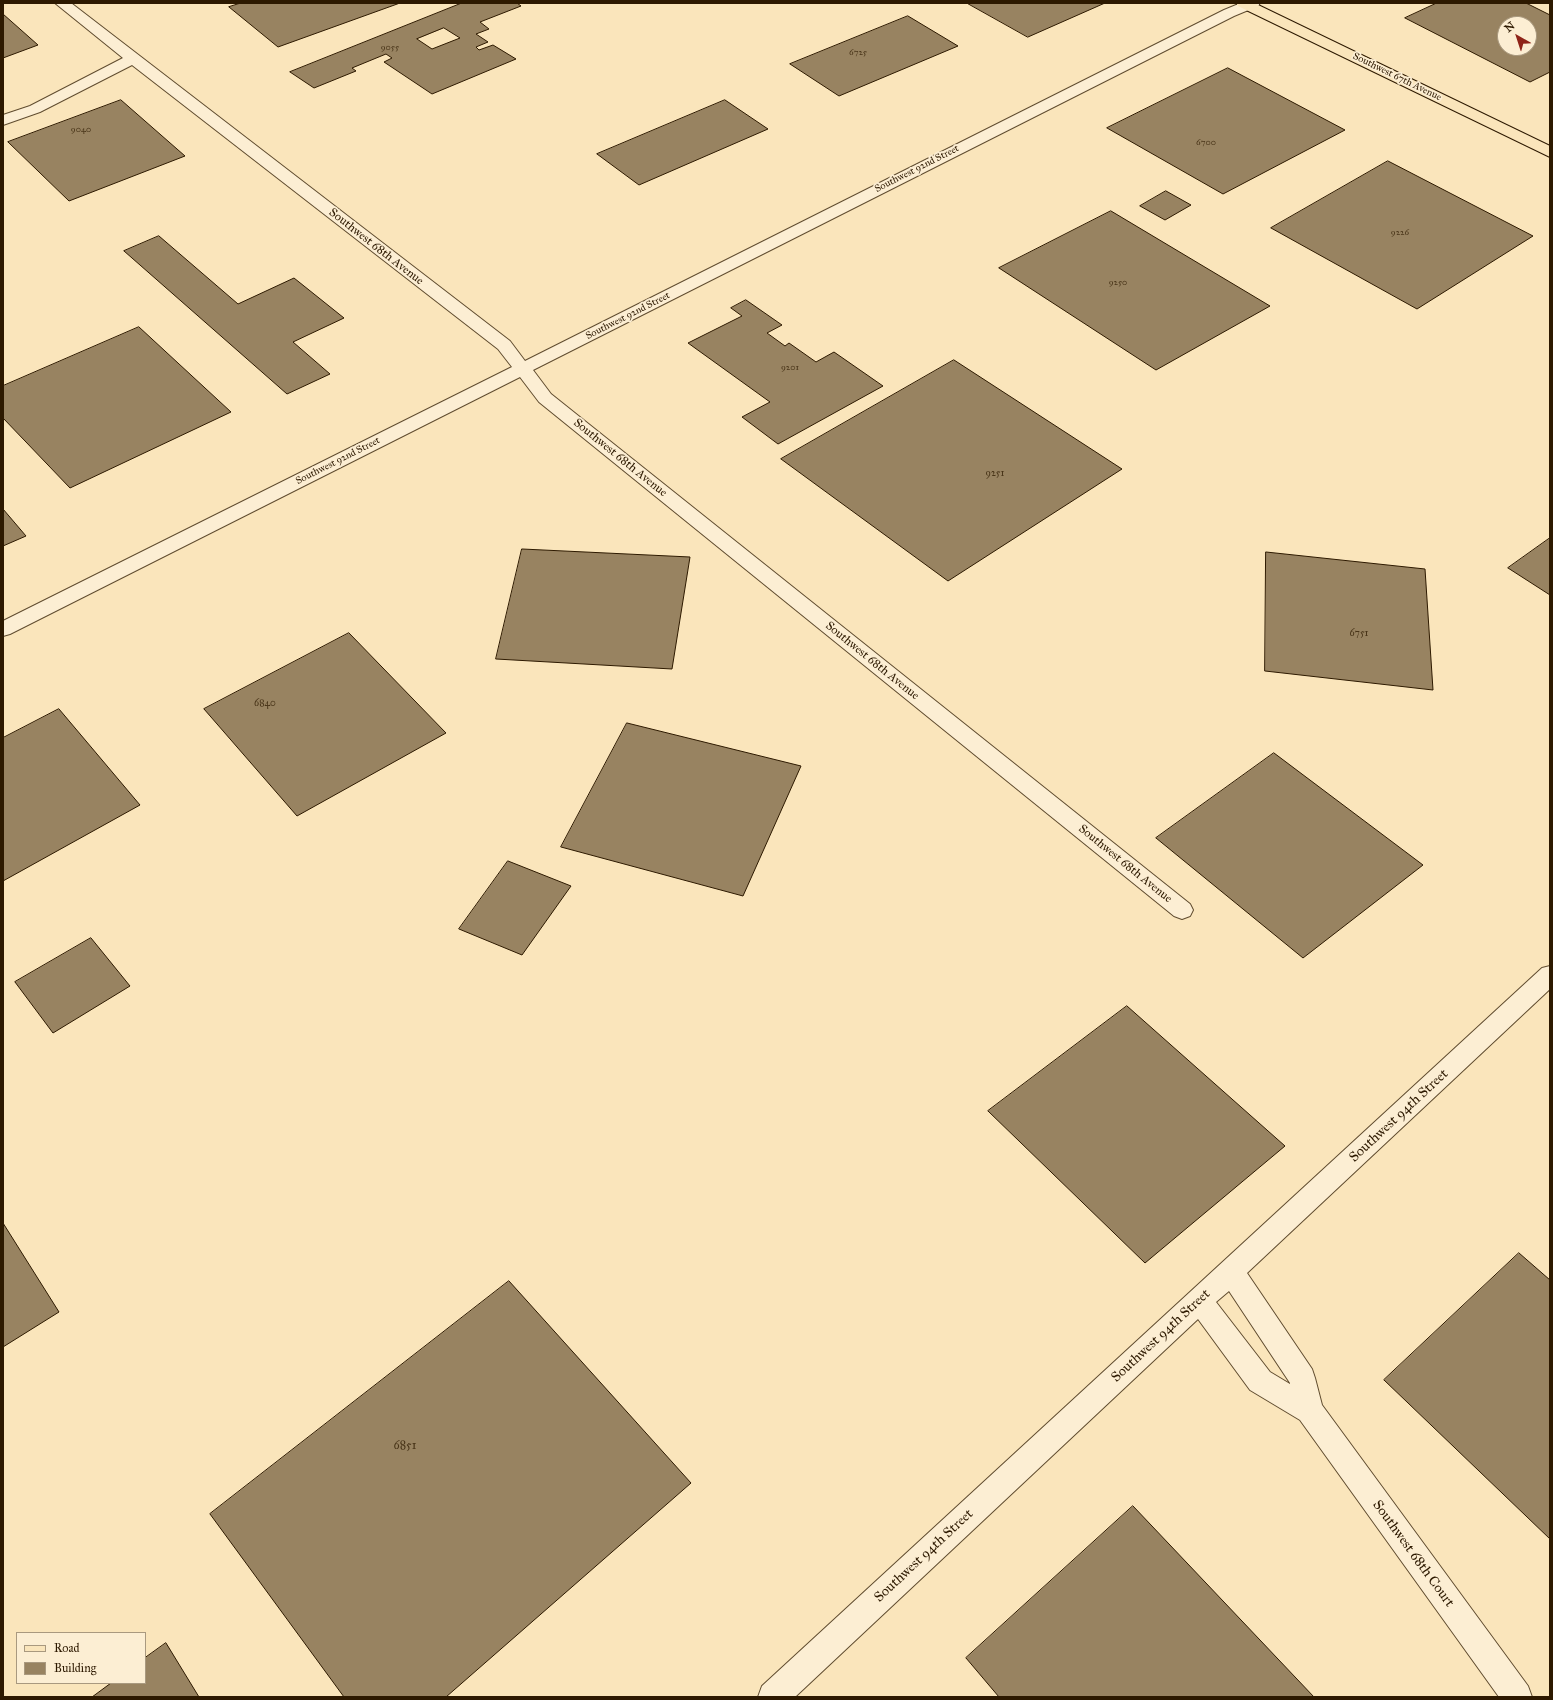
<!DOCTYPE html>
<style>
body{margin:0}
#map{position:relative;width:1553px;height:1700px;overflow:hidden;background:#fae5bb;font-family:"IM FELL Great Primer",serif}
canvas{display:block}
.frame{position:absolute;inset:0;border:4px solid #2d1900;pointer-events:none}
.legend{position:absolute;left:16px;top:1632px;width:130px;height:52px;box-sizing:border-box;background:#fceed3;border:1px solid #a9997f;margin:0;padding:5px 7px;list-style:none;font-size:12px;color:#2d1900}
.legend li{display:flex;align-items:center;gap:8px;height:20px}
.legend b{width:20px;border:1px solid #a9997f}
.north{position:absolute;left:1497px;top:16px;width:40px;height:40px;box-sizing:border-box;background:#fceed3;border:1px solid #a9997f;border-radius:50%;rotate:321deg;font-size:11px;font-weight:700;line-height:16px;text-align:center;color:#2d1900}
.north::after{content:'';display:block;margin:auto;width:14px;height:18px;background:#8f2418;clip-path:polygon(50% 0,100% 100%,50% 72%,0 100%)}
</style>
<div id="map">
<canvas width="1553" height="1700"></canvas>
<div class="frame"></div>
<ul class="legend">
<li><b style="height:5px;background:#fae5bb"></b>Road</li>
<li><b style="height:11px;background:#988361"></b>Building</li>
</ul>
<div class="north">N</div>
</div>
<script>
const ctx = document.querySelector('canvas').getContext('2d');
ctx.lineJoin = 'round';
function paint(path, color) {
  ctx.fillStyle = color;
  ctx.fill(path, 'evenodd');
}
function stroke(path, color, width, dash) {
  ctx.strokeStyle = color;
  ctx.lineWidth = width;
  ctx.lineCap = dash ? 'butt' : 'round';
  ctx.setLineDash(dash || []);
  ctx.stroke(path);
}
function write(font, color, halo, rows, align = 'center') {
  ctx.font = font + ' "IM FELL Great Primer",serif';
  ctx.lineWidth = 3.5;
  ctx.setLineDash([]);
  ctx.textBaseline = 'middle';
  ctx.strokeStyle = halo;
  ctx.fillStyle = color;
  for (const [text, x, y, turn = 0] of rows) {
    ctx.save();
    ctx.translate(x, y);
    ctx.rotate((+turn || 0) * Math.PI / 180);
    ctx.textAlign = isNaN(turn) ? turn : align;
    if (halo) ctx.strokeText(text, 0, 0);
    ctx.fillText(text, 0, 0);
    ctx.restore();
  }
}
const building = new Path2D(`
 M241,3H400L278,47L229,7Z
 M462,3H517L521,6L480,22L489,29L476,34L488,42L476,47L479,50L493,45L516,59L432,94L384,62L392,58L386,54L352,68L356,71L314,88L290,72ZM444,28L460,38L432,49L417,39Z
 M967,3H1105L1028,37Z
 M1437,3H1526L1550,15V72L1530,82L1405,18ZM1505,24H1529V48H1505Z
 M3,14L38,45L3,58Z
 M908,16L958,46L839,96L790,64Z
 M1228,68L1345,130L1223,194L1107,128Z
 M121,100L185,156L69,201L8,142Z
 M725,100L768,129L639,185L597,154Z
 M1388,161L1533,236L1417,309L1271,228Z
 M1166,191L1191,205L1165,220L1140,206Z
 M1111,211L1270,306L1156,370L999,268Z
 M159,236L238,304L294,278L344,318L293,342L330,374L287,394L124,251Z
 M746,300L782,325L767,333L785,346L789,343L816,362L834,352L883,386L778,444L742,417L770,402L688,343L742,316L731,308Z
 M139,327L231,412L70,488L3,418V386Z
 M954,360L1122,469L948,581L781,459Z
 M3,509L26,536L3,546Z
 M1550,538V595L1508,568Z
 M522,549L690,557L672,669L496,659Z
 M1266,552L1425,569L1433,690L1265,671Z
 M349,633L446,733L297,816L204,709Z
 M59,709L140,805L3,881V738Z
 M627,723L801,766L743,896L561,847Z
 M1274,753L1423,865L1303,958L1156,838Z
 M508,861L571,886L522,955L459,929Z
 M91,938L130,986L53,1033L15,982Z
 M1127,1006L1285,1146L1145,1263L988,1111Z
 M3,1223L59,1312L3,1347Z
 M1519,1253L1550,1280V1539L1384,1380Z
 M509,1281L691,1483L446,1697H344L210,1514Z
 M1133,1506L1314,1697H999L966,1658Z
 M166,1643L199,1697H92L111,1683H145V1658Z`);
const minor = new Path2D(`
 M55,3H71L510,341L525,361L1224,10L1241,3H1260L1258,6L1234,16L533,370L551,394L1190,904L1193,910L1190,916L1182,919L1174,916L539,402L520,377L10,634L3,636V621L512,367L498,349L132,65L40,112L3,125V115L30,106L123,58Z
 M1550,966V989L1247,1273L1312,1369L1315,1378L1322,1405L1528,1686L1532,1697H1499L1300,1420L1250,1390L1198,1319L795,1697H758L762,1686L1542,968ZM1229,1291L1290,1383V1384L1270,1372L1216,1302Z`);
const major = new Path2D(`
 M1236,3H1254L1550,146V157L1238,6Z`);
const farNumbernames = [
 ["9055",390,48],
 ["6725",858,53],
 ["9040",81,130],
 ["6700",1206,143],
 ["9226",1400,233],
 ["9250",1118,283],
 ["9201",790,368]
];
const farStreetnames = [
 ["Southwest 67th Avenue",1397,77,26],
 ["Southwest 92nd Street",917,169,-27],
 ["Southwest 92nd Street",628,316,-27],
 ["Southwest 92nd Street",338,461,-27]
];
const numberNames = [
 ["9251",995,474],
 ["6751",1359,634],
 ["6840",265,704]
];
const streetNames = [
 ["Southwest 68th Avenue",376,247,38],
 ["Southwest 68th Avenue",620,458,39],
 ["Southwest 68th Avenue",872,661,39],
 ["Southwest 68th Avenue",1125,864,39]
];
const nearNumbernames = [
 ["6851",405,1446]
];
const nearStreetnames = [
 ["Southwest 94th Street",1399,1116,-43],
 ["Southwest 94th Street",1161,1336,-43],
 ["Southwest 68th Court",1413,1554,54],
 ["Southwest 94th Street",924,1556,-43]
];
paint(building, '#988361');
stroke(building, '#2d1900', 1);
stroke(minor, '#604c2f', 2);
stroke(major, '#2d1900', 2);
paint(minor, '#fceed3');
paint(major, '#fae5bb');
write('9px', '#483418', null, farNumbernames);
write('10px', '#2d1900', '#fceed3', farStreetnames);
write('10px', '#483418', null, numberNames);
write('12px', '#2d1900', '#fceed3', streetNames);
write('12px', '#483418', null, nearNumbernames);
write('14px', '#2d1900', '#fceed3', nearStreetnames);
</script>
